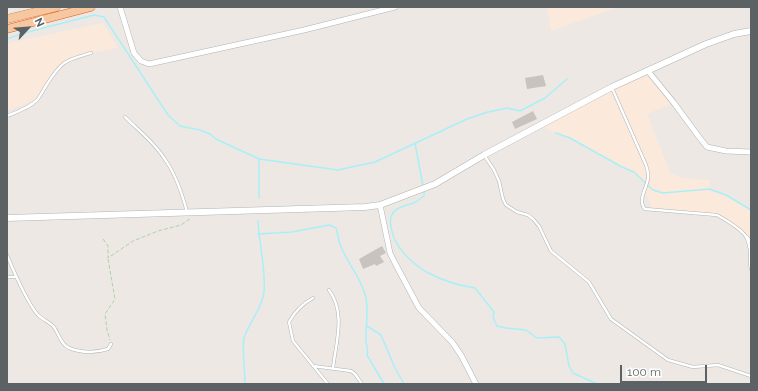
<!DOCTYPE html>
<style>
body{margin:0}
#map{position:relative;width:758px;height:391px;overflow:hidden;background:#ede8e4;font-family:Raleway,sans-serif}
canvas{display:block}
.frame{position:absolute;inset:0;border:8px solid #5c6263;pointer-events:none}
.north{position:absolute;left:8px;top:8px;width:40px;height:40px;-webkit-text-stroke:3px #fff;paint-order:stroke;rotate:64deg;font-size:11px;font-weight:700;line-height:16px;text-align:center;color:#5c6263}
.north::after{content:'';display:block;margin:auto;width:14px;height:18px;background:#5c6263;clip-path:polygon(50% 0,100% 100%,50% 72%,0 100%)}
.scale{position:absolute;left:620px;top:365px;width:87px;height:18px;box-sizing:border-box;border:2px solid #5c6263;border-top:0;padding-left:5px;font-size:12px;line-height:14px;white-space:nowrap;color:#5c6263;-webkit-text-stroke:3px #fff;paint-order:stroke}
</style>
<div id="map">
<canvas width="758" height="391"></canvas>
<div class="frame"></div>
<div class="north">N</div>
<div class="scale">100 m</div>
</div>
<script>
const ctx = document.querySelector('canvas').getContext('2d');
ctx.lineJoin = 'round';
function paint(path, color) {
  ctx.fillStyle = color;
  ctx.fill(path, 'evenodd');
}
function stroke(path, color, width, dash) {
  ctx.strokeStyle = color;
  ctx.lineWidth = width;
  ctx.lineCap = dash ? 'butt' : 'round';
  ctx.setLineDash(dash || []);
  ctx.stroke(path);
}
const commercial = new Path2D(`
 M546,7H620L551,31Z
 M103,23L118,48L91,53L63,63L38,99L7,111V44L17,41Z
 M648,71L674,103L647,114L670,172L682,178L710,180L709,189L726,195L751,210V242L724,219L717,215L652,209L645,191L646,183L634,172L622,167L570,138L542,127Z`);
const stream = new Path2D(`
 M7,39L24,33L94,15L104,17L168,115L180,126L200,130L210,134L216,139L259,159L338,170L375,162L467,119L488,112L507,108L520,111L545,98L567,79
 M556,133L570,138L622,167L634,172L653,190L663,193L709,189L726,195L751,210
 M415,143L423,186
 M259,159V198
 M424,190V196C421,198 419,200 416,202C408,206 394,206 391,217C389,223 392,232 394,238C409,269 443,283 475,288L494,312L493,317L497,326L506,328L526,330L537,338L559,337L565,344L569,366L573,373L597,384
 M258,234L292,232L329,225L336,228C338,235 339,243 342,249C349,265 360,277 365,294C370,309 365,325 366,340C366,347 369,348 367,355L384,384
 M367,326L381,335L395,368L404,384
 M245,384C245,374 242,345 244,338C249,322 262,309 264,292C266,268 259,245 258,221`);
const building = new Path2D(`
 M543,75L546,86L527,89L525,78Z
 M533,111L537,119L515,129L512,122Z
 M382,246L386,253L380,256L384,262L376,266L375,264L363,269L359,259Z`);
const path = new Path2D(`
 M103,239L108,246V258L133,241L158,231L181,225L191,218
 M108,259L115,299L105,314L107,330L110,340`);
const service = new Path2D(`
 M612,88L646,165C647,169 649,174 648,178C647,188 637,201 645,209L717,215C726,220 738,227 745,235C748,239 749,245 750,250C751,256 749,262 751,269
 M7,116C17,112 29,108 37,100C41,95 44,89 47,84C63,60 64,61 91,53
 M125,117C138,130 154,142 164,158C176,174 182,193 187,212
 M484,155L494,170L499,181L503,199L506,205L517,212L528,215L533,219L539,226L551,251L589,282L611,319L668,360L693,367L718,365L751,376
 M747,237L751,242
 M7,255C14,272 26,301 38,315C42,319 49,322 53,326C59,333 60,344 69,348C82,353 95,353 108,349L111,344
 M7,277H16
 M329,290C346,313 336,342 333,368
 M313,298C302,304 295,311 289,322L293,341L328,384
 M313,366L351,371L355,374L362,384`);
const minor = new Path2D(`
 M120,7L134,53L141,61L149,64L304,30L395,7
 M648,71L674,103L699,137L707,147L726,151L751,152
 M380,205L390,253L395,263L419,308L452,342L461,355L476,384`);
const tertiary = new Path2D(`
 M7,218L365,207L380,205L435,184L484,155L612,87L706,44L734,34L751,31`);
const trunk = new Path2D(`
 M7,19L56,7
 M7,29L91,7`);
paint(commercial, '#fbe9db');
stroke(stream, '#a9eff8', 1.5);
paint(building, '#c9c3c0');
stroke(service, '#afb4b5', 3.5);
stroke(minor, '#afb4b5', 6);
stroke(tertiary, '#afb4b5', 7);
stroke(trunk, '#de5d13', 9);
stroke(path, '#aad4a7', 1, [4, 2]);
stroke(service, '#fff', 2.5);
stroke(minor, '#fff', 5);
stroke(tertiary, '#fff', 6);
stroke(trunk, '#f6c8a1', 8);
</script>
